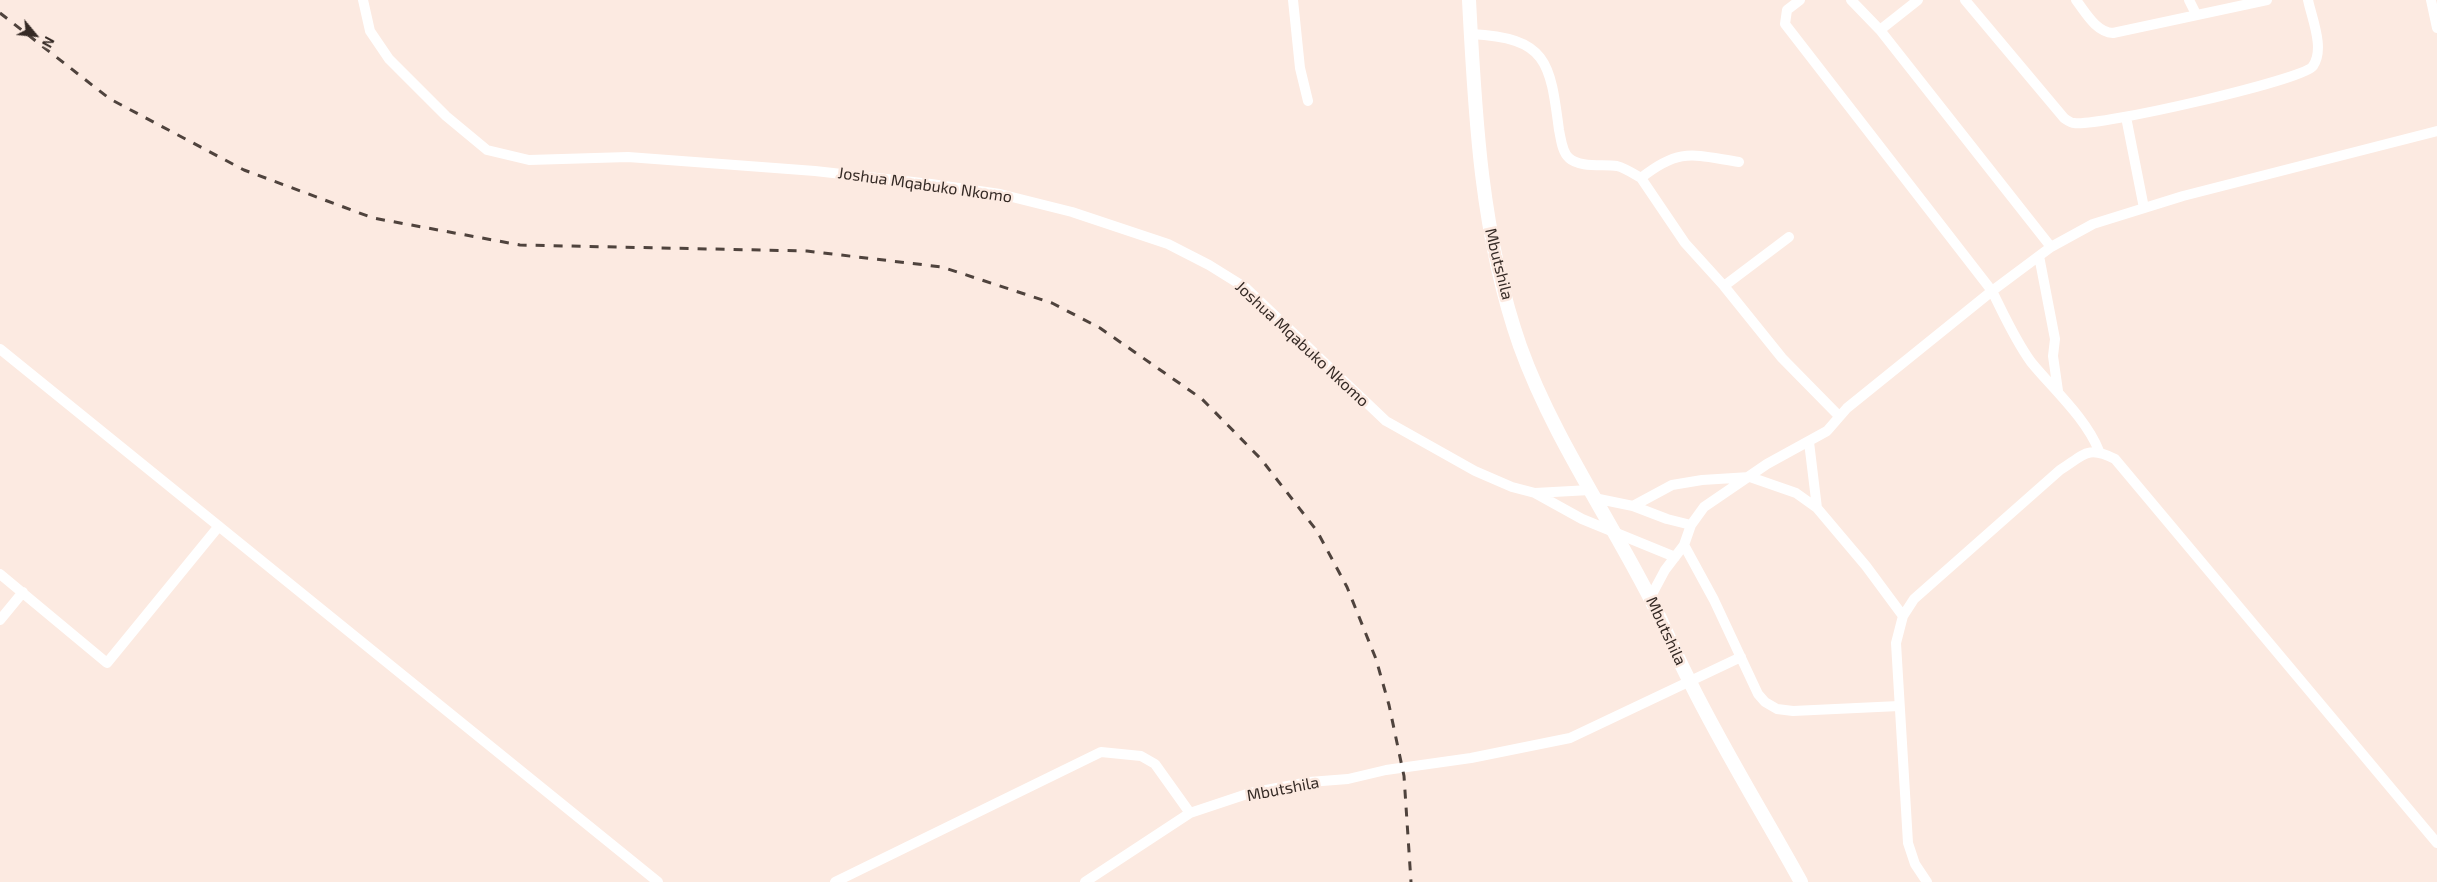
<!DOCTYPE html>
<style>
body{margin:0}
#map{position:relative;width:2437px;height:882px;overflow:hidden;background:#fceae1;font-family:"Exo 2",sans-serif}
canvas{display:block}
.north{position:absolute;left:10px;top:10px;width:50px;height:50px;-webkit-text-stroke:4px #fceae1;paint-order:stroke;rotate:118deg;font-size:14px;font-weight:700;line-height:20px;text-align:center;color:#352a25}
.north::after{content:'';display:block;margin:auto;width:18px;height:22px;background:#352a25;clip-path:polygon(50% 0,100% 100%,50% 72%,0 100%)}
</style>
<div id="map">
<canvas width="2437" height="882"></canvas>
<div class="north">N</div>
</div>
<script>
const ctx = document.querySelector('canvas').getContext('2d');
ctx.lineJoin = 'round';
function stroke(path, color, width, dash) {
  ctx.strokeStyle = color;
  ctx.lineWidth = width;
  ctx.lineCap = dash ? 'butt' : 'round';
  ctx.setLineDash(dash || []);
  ctx.stroke(path);
}
function write(font, color, halo, rows, align = 'center') {
  ctx.font = font + ' "Exo 2",sans-serif';
  ctx.lineWidth = 5;
  ctx.setLineDash([]);
  ctx.textBaseline = 'middle';
  ctx.strokeStyle = halo;
  ctx.fillStyle = color;
  for (const [text, x, y, turn = 0] of rows) {
    ctx.save();
    ctx.translate(x, y);
    ctx.rotate((+turn || 0) * Math.PI / 180);
    ctx.textAlign = isNaN(turn) ? turn : align;
    if (halo) ctx.strokeText(text, 0, 0);
    ctx.fillText(text, 0, 0);
    ctx.restore();
  }
}
const minor = new Path2D(`
 M363,0L370,31L389,59L446,116L487,150L529,160L628,157L815,171L931,184L1000,194L1072,212L1168,244L1209,265L1246,288L1386,421L1475,471L1512,487L1535,493L1582,519L1675,557
 M1293,0L1300,68L1308,101
 M1800,0L1787,10L1785,24L1992,291C2004,315 2015,340 2031,362C2053,389 2086,418 2099,451
 M1851,0L1880,30L2051,247
 M1965,0L2064,118C2067,120 2071,123 2074,123C2097,127 2304,80 2313,66C2325,49 2312,19 2308,0
 M2076,0C2086,13 2096,32 2113,33L2267,0
 M2189,0L2196,14
 M2431,0L2437,28
 M1880,30L1918,0
 M1471,34C1547,38 1550,61 1559,130C1561,139 1562,152 1569,158C1580,168 1603,164 1617,166C1625,168 1634,174 1641,178
 M2126,117L2144,208
 M1789,237L1724,286L1782,358L1839,416
 M2039,256L2055,339L2053,356L2058,391
 M1724,286L1685,243L1641,178C1680,147 1693,155 1739,162
 M0,349L658,882
 M1809,442L1817,508
 M1535,493L1590,490
 M1594,498L1633,506L1672,485L1702,480L1750,477L1796,493L1817,508L1866,566L1903,616
 M1633,506L1667,519L1691,525
 M1684,545L1714,600L1758,694L1765,702L1777,709L1793,711L1899,706
 M0,574L107,663L219,526
 M1650,598L1665,570L1684,545L1691,525L1704,507L1767,464L1827,431L1847,408L1992,291L2051,247L2093,224L2183,196L2437,131
 M0,620L23,592
 M835,882L1101,752L1141,756L1155,764L1190,813
 M1085,882L1190,813L1250,793L1309,782L1348,779L1386,770L1471,758L1570,738L1741,657
 M1927,882L1915,864L1908,843L1896,643L1903,616L1914,599L2060,470C2084,455 2087,445 2115,459L2437,843`);
const tertiary = new Path2D(`
 M1469,0C1475,116 1481,235 1520,346C1552,435 1607,514 1650,598C1664,625 1675,653 1689,680C1723,749 1764,815 1801,882`);
const rail = new Path2D(`
 M0,13L110,99L244,170L373,218L520,245L807,251L942,267L1052,303L1100,328L1202,399L1261,459L1317,531L1347,587L1376,659L1389,705L1404,776L1411,882`);
const streetNames = [
 ["Joshua Mqabuko Nkomo",925,185,8],
 ["Mbutshila",1499,264,76],
 ["Joshua Mqabuko Nkomo",1302,344,43],
 ["Mbutshila",1666,631,65],
 ["Mbutshila",1283,789,-11]
];
stroke(minor, '#fff', 10);
stroke(tertiary, '#fff', 14);
stroke(rail, '#4f433d', 3, [9, 9]);
write('16px', '#352a25', '#fceae1', streetNames);
</script>
